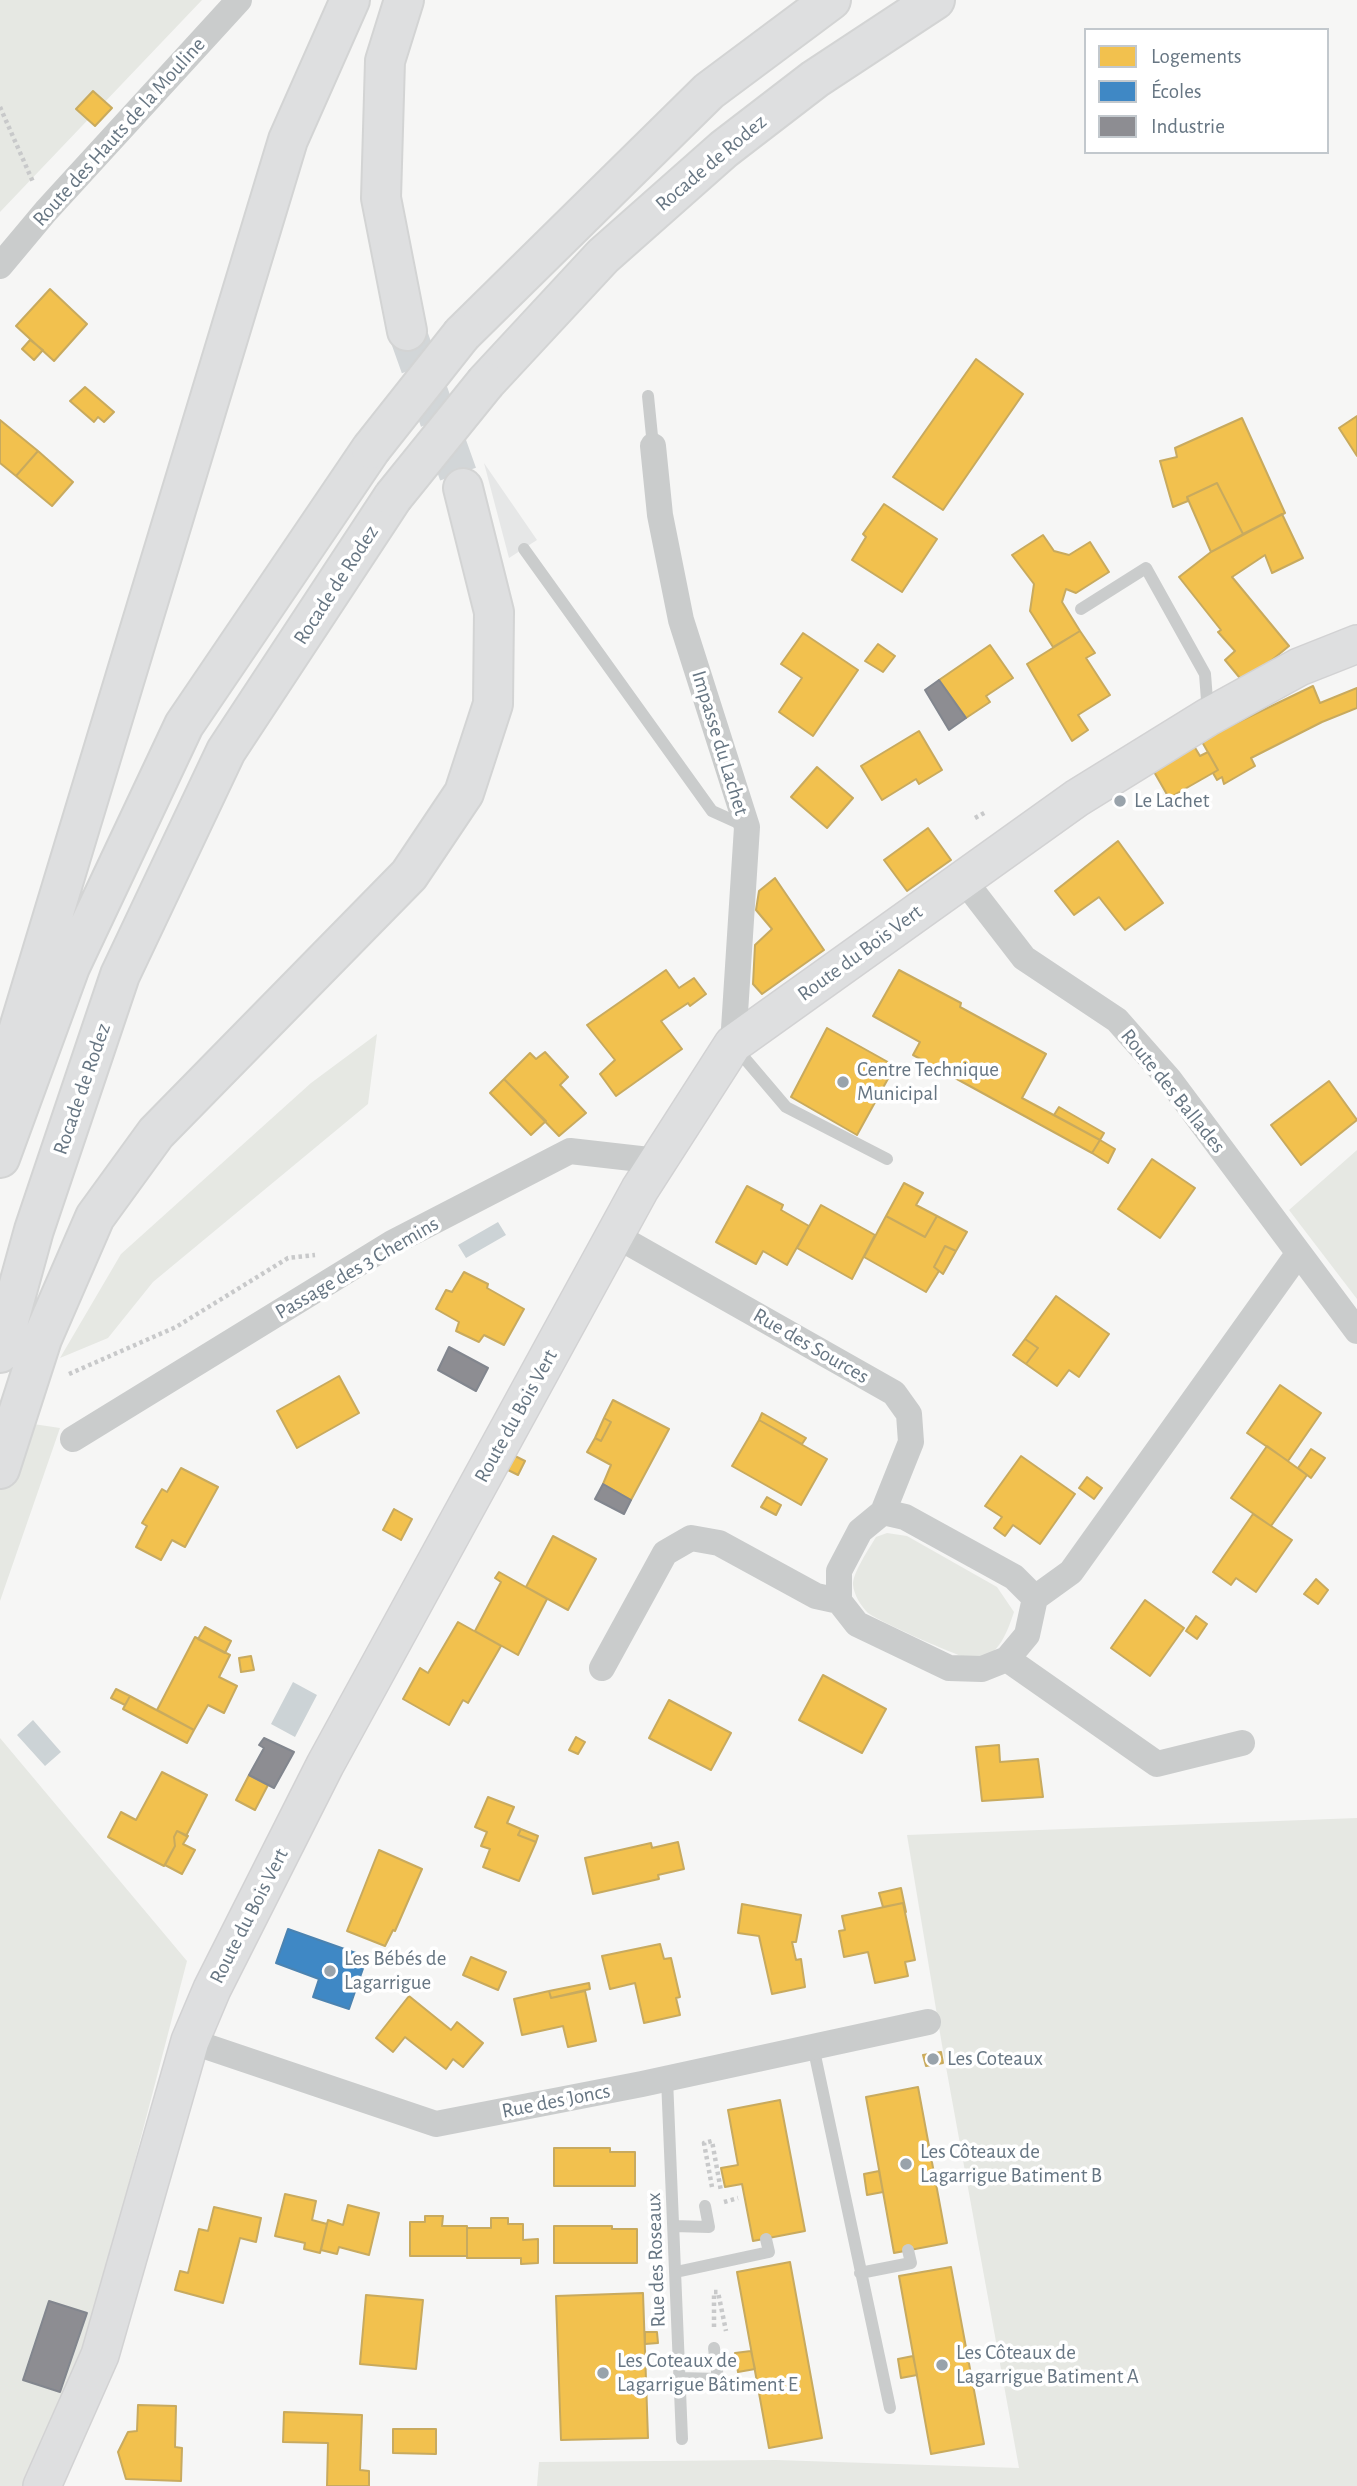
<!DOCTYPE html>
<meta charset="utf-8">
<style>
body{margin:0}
#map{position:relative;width:1357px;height:2486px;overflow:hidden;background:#f6f6f5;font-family:"Alegreya Sans",sans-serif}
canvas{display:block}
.legend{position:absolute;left:1084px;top:28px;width:245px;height:126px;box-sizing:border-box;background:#fff;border:2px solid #c2c8cd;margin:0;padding:9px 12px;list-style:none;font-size:21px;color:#677683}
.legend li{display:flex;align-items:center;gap:14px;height:35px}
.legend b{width:35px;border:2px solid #c2c8cd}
</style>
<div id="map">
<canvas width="1357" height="2486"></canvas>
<ul class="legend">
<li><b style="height:19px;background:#f2c14e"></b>Logements</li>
<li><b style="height:19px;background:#3f88c5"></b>Écoles</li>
<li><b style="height:19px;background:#8d8d92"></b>Industrie</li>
</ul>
</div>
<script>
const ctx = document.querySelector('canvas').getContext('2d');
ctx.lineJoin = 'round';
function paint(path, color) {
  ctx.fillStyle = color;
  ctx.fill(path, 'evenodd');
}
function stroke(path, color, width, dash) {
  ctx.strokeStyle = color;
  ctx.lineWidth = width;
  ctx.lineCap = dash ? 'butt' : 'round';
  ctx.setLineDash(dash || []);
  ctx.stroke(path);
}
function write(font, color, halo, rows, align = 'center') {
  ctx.font = font + ' "Alegreya Sans",sans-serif';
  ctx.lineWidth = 7;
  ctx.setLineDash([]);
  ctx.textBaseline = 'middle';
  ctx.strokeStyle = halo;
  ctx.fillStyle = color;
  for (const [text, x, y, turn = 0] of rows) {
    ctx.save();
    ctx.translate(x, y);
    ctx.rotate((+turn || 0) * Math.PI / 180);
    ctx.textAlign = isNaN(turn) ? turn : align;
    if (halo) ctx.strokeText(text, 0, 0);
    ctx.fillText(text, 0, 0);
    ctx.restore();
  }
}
const built = new Path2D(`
 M484,463L537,540L509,558Z`);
const green = new Path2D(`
 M0,0H202L0,212Z
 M377,1034L368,1104L153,1282L108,1338L60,1358L121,1254L311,1083Z
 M1357,1150V1299L1289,1210Z
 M0,1419L60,1428L0,1601Z
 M887,1533L907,1536L997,1587L1014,1612C1008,1630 999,1657 976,1660C967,1661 878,1621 868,1613C861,1606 854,1595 853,1585C852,1574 870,1547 876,1537Z
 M0,1738L187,1961L50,2486H0Z
 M1357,1818V2486H537L539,2462L776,2460L1019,2468L942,2045L907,1835Z`);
const water = new Path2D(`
 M498,1222L506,1235L466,1258L458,1245Z
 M293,1682L317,1695L295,1737L271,1724Z
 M33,1720L61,1752L45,1766L17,1735Z`);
const homes = new Path2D(`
 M93,91L112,108L95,126L76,109Z
 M50,289L87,324L54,361L16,326Z
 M30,340L43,350L34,360L22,349Z
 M976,359L1023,394L943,510L893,477Z
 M85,387L114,412L104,422L98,417L94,422L70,401Z
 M1357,416V456L1339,428Z
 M1242,418L1285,513L1243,534L1217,483L1187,497L1188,501L1173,507L1160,461L1177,457L1175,448Z
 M0,420L38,451L16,476L0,463Z
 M38,451L73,482L52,506L16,476Z
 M1217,483L1243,534L1211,552L1187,497Z
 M884,504L937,539L902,592L852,560L866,537L863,534Z
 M1282,514L1303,558L1272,573L1265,555L1232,577L1289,646L1244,683L1225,660L1235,651L1218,632L1221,630L1179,577L1211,552Z
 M1043,535L1054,551L1069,555L1090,542L1109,572L1076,593L1066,589L1062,602L1080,631L1053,647L1030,611L1034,584L1012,555Z
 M1080,631L1095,653L1086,658L1110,695L1078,715L1088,730L1072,741L1027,664Z
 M803,633L858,670L813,736L779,712L802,678L781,664Z
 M878,644L895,656L883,672L865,661Z
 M990,645L1013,678L986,696L990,702L966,718L939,680Z
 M1313,686L1320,703L1357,688V708L1322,722L1251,758L1255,766L1224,784L1222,777L1217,780L1213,773L1218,770L1201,740Z
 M919,731L942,770L919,784L916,779L882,800L861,766Z
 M1194,746L1200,756L1208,752L1218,770L1169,798L1153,770Z
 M817,767L853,798L827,828L791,797Z
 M928,828L951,860L907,891L884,860Z
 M1118,841L1163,903L1125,930L1099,897L1074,915L1055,891Z
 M775,878L824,950L762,994L753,984L755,945L772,929L756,910L759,891Z
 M666,970L679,988L694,978L706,994L690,1006L688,1003L661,1021L682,1049L616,1096L600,1074L615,1060L587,1025Z
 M899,970L961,1003L960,1007L1046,1054L1022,1098L1100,1140L1092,1153L913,1055L920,1042L873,1016Z
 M827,1028L895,1066L857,1135L791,1097Z
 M545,1052L568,1077L560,1085L586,1113L559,1136L504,1079L530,1053L536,1059Z
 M504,1079L546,1121L531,1135L490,1093Z
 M1329,1081L1357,1120L1301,1165L1271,1125Z
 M1059,1107L1104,1133L1100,1140L1054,1115Z
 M1100,1140L1115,1149L1108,1163L1092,1153Z
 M1152,1159L1195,1188L1160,1238L1118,1209Z
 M904,1183L923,1193L916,1205L937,1216L925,1237L886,1216Z
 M747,1186L783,1205L781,1210L809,1226L787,1265L763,1251L756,1264L716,1242Z
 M821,1205L875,1235L852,1279L797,1248Z
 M886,1216L925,1237L937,1216L967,1232L956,1251L945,1246L934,1267L939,1271L926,1292L864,1257Z
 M945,1246L956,1251L943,1274L934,1267Z
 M464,1272L488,1284L487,1288L524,1309L504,1345L484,1335L479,1342L456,1331L459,1322L436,1309L446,1290L452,1292Z
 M1056,1296L1109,1334L1079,1377L1069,1370L1057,1386L1026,1364L1038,1348L1025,1339Z
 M1025,1339L1038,1348L1026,1364L1013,1355Z
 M339,1376L359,1413L297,1448L277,1411Z
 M1280,1385L1321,1413L1288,1461L1247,1433Z
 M613,1400L669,1429L631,1500L603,1484L611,1465L587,1452L595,1438L601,1441L611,1422L604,1418Z
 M762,1413L806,1438L802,1444L759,1420Z
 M604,1418L611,1422L601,1441L595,1438Z
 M759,1420L827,1459L801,1505L732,1466Z
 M1267,1446L1307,1475L1271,1526L1231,1498Z
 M1311,1449L1325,1458L1311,1478L1298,1468Z
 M513,1455L525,1461L518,1475L506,1469Z
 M1021,1456L1075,1494L1040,1544L1013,1525L1005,1536L994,1528L1002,1517L985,1506Z
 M181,1468L218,1487L185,1547L172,1540L161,1560L136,1547L147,1526L142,1523L162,1489L167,1492Z
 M1087,1477L1102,1488L1094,1499L1079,1488Z
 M767,1497L781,1505L776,1515L761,1507Z
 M394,1509L412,1519L401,1540L383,1530Z
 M1253,1514L1292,1540L1256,1592L1236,1578L1231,1585L1213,1572Z
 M553,1536L596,1559L568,1610L526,1587Z
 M499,1572L547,1599L518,1655L475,1631L501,1582L495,1578Z
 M1316,1579L1328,1590L1318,1604L1304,1594Z
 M1145,1600L1184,1628L1150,1676L1111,1648Z
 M1196,1616L1207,1624L1197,1639L1186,1631Z
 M458,1622L501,1646L468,1703L463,1700L449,1725L403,1699L420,1668L428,1673Z
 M205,1627L231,1641L225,1653L198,1639Z
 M195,1637L230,1655L219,1677L237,1686L224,1713L208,1705L194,1730L157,1710Z
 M251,1656L254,1670L241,1672L239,1658Z
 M823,1675L886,1709L862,1753L799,1720Z
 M116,1689L130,1696L125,1705L111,1698Z
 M130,1696L194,1730L187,1743L123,1709Z
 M669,1700L731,1733L711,1770L649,1738Z
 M576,1737L585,1742L578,1754L569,1750Z
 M999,1745L1000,1762L1038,1759L1043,1797L982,1801L976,1747Z
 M162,1772L207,1795L186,1836L177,1831L174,1837L175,1846L164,1866L108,1837L121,1812L136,1820Z
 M249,1775L268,1785L255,1810L236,1800Z
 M488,1797L514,1807L507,1823L521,1829L518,1835L536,1842L519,1881L483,1867L490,1849L481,1846L487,1832L475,1827Z
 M521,1829L538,1836L536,1842L518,1835Z
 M177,1831L188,1836L183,1844L195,1850L182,1874L165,1865L175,1846L174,1837Z
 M678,1842L684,1869L658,1875L659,1879L593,1894L585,1858L651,1843L652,1848Z
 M379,1850L422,1869L395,1931L393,1930L385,1946L347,1931Z
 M901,1888L906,1912L903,1903L883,1907L879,1893Z
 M903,1903L915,1960L905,1962L908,1976L875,1983L868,1952L844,1957L839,1931L845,1930L842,1916Z
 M742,1904L801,1915L796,1942H792L796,1960L801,1959L805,1987L772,1994L759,1936L738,1933Z
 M660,1944L664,1959L671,1958L680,1997L676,1998L680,2015L644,2023L635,1983L610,1989L602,1956Z
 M471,1957L506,1972L498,1990L463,1975Z
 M589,1983L590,1989L551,1998L549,1991Z
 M549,1991L551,1998L585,1991L596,2041L568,2047L563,2026L522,2035L514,1999Z
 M409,1996L451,2030L457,2022L483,2043L463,2067L453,2059L446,2069L405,2037L393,2052L376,2038Z
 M941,2052L943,2063L926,2066L923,2055Z
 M918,2087L947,2243L894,2253L866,2097Z
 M780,2100L805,2231L753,2241L742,2184L725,2187L721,2168L738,2165L728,2110Z
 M554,2148H610V2152H635V2186H554Z
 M879,2171L883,2192L867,2195L864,2174Z
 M285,2194L316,2201L312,2220L327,2224L320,2253L304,2249L305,2243L275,2236Z
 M348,2205L379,2213L369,2255L339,2247L337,2254L321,2250L328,2220L343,2225Z
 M214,2207L261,2218L256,2242L240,2238L223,2303L175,2290L180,2271L188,2273L199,2229L208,2231Z
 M425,2216H443L442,2226H467V2256H410V2222H425Z
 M491,2218H508V2224H523V2240L538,2239V2263L521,2264V2258H467V2228H491Z
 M554,2226H612V2229H637V2263H554Z
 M790,2262L822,2438L769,2448L737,2272Z
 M951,2267L984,2444L931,2454L899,2276Z
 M643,2293L648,2438L561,2440L556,2296Z
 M366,2295L423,2300L416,2369L360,2364Z
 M645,2332H657L658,2343L645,2344Z
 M751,2351L755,2369L738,2372L735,2353Z
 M913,2356L917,2375L901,2378L898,2359Z
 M138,2405L176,2406L175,2447L182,2448L181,2481L126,2479L118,2452L128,2432L137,2431Z
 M284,2412L362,2415L360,2470L369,2471V2486H327L328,2443L283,2442Z
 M393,2429H436V2454L393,2453Z`);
const schools = new Path2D(`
 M288,1929L367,1957L349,2009L313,1997L319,1979L276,1963Z`);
const industry = new Path2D(`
 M939,680L966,718L949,730L925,690Z
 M449,1347L488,1368L476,1391L438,1370Z
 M603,1484L631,1500L624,1514L595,1499Z
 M264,1738L294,1752L274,1788L249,1775L264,1748L259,1745Z
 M49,2301L87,2313L60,2392L23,2380Z`);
const highwayTunnel = new Path2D(`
 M407,331L463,488`);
const path = new Path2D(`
 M0,107L33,182
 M975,818L986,812
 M69,1374L176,1327L288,1258L315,1255
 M712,2187L704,2143L712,2141L721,2191
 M724,2202L738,2198
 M714,2327V2292H718L726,2331`);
const lane = new Path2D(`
 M648,396L653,446
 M524,549L712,811L743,825
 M1081,609L1146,568L1205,674L1208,713
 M735,1047L786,1107L887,1159
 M813,2046L890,2408
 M667,2079L682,2439
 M674,2226L709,2227L705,2206
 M676,2272L769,2252L766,2239
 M860,2273L911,2263L908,2250
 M680,2378L718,2379L714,2348`);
const street = new Path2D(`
 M0,266L46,211L239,0
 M653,446L660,515L681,620L747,827L733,1044
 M963,879L1024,958L1117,1020L1169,1079L1357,1331
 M615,1235L894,1393L909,1414L911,1442L883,1512L860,1531L839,1571V1601L857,1624L949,1668L982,1669L1007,1659L1027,1635L1035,1598L1071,1572L1298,1254
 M73,1439L392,1243L570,1151L658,1161
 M883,1512L905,1517L1014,1577L1035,1598
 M1007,1659L1157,1764L1242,1743
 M602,1668L665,1553L691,1538L719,1543L816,1596L839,1601
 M190,2041L436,2124L642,2084L928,2022`);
const secondary = new Path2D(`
 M42,2486L100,2355L190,2041L212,1989L325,1765L640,1189L733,1044L1077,798L1208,717L1299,667L1357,644`);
const highway = new Path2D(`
 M404,0L385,61L381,198L407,331
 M462,334L709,91L831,0
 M486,382L603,256L724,149L815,79L935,0
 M0,1091L288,140L350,0
 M0,1158L70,967L184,725L371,449
 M0,1353L34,1230L120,975L226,751L393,497
 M0,1469L42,1339L95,1217L156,1133L409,875L464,793L493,704L494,612L463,488`);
const highwayBridge = new Path2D(`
 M371,449L462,334
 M393,497L486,382`);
const markers = [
 [1120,801,7,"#99a3ab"],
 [843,1082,7,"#99a3ab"],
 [330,1971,7,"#99a3ab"],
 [933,2059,7,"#99a3ab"],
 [906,2164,7,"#99a3ab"],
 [942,2365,7,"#99a3ab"],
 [603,2373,7,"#99a3ab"]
];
const streetNames = [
 ["Route des Hauts de la Mouline",119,132,-48],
 ["Rocade de Rodez",711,163,-40],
 ["Rocade de Rodez",336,585,-57],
 ["Impasse du Lachet",720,743,73],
 ["Route du Bois Vert",860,953,-36],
 ["Rocade de Rodez",82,1089,-71],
 ["Route des Ballades",1173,1091,51],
 ["Passage des 3 Chemins",357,1268,-30],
 ["Rue des Sources",811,1346,30],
 ["Route du Bois Vert",516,1416,-61],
 ["Route du Bois Vert",249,1916,-63],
 ["Rue des Joncs",556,2101,-11],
 ["Rue des Roseaux",656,2260,-92]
];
const poiNames = [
 ["Le Lachet",1134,801],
 ["Centre Technique",857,1070],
 ["Municipal",857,1094],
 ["Les Bébés de",344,1959],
 ["Lagarrigue",344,1983],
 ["Les Coteaux",947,2059],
 ["Les Côteaux de",920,2152],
 ["Lagarrigue Batiment B",920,2176],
 ["Les Côteaux de",956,2353],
 ["Lagarrigue Batiment A",956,2377],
 ["Les Coteaux de",617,2361],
 ["Lagarrigue Bâtiment E",617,2385]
];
paint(built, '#e6e7e7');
paint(green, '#e6e8e3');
paint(water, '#ccd3d6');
paint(homes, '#f2c14e');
stroke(homes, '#c8aa5e', 2);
paint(schools, '#3f88c5');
stroke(schools, '#4b83b1', 2);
paint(industry, '#8d8d92');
stroke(industry, '#82868e', 2);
stroke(highwayTunnel, '#d2d6d8', 38, [38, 19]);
stroke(secondary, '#d2d2d3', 40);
stroke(highway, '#d3d4d4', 42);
stroke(path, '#c8c9ca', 4.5, [3.5, 3.5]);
stroke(lane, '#cacccc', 12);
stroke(street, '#cacccc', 26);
stroke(secondary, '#dedfe0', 37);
stroke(highway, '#dedfe0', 38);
stroke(highwayBridge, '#d3d4d4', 42, []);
stroke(highwayBridge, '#dedfe0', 38);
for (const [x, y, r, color] of markers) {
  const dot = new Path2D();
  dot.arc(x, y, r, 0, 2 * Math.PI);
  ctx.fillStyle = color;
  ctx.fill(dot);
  stroke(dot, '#fff', 2.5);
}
write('21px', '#677683', '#fff', streetNames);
write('21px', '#677683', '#fff', poiNames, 'left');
</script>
